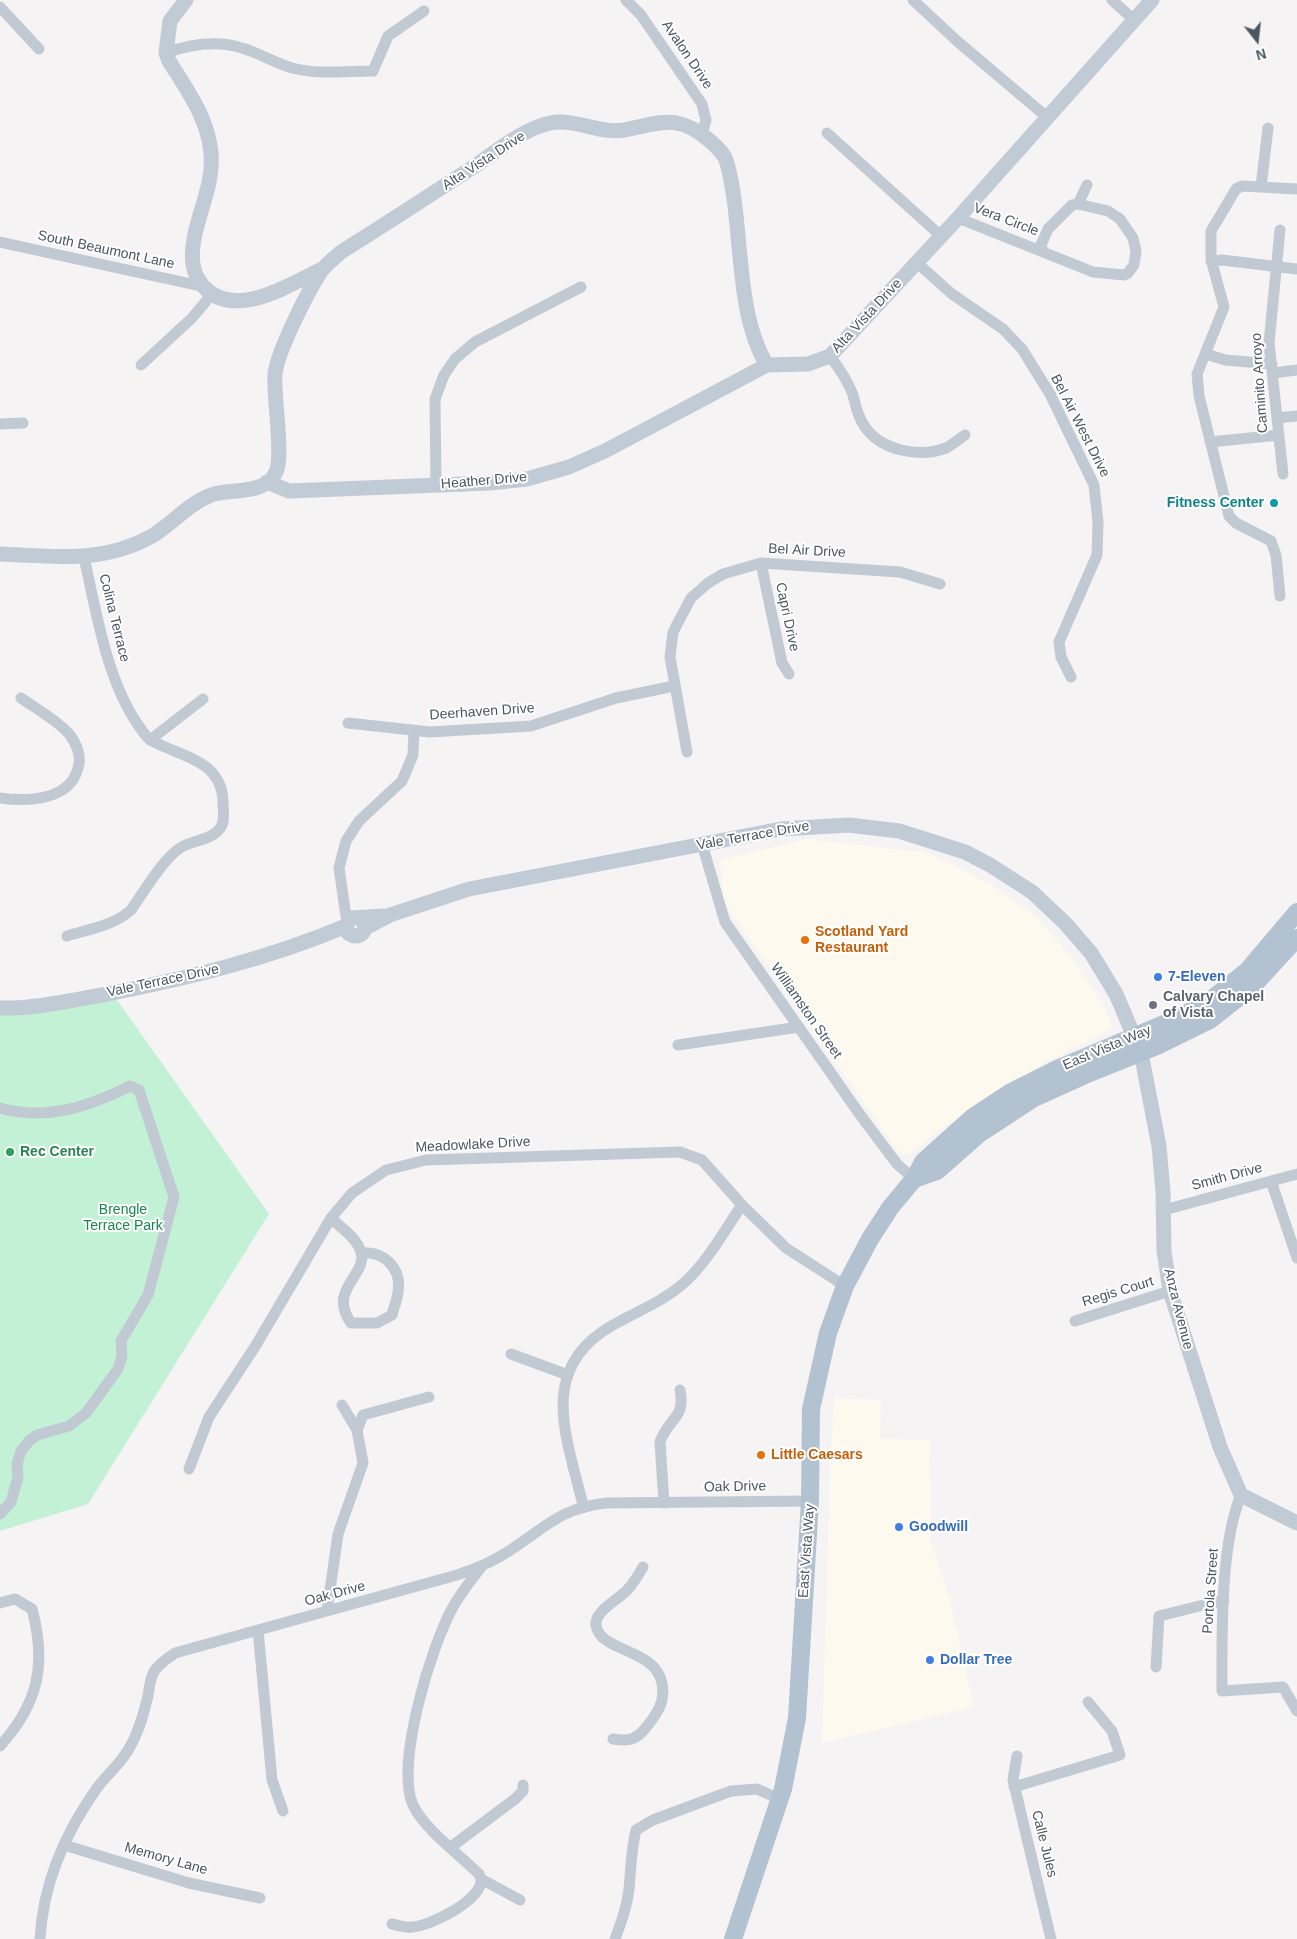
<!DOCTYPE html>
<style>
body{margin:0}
#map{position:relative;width:1297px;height:1939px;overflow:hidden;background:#f5f3f3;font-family:Arial,sans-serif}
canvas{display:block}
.north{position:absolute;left:1232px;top:15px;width:50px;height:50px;-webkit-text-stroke:4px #fff;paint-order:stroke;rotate:164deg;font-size:14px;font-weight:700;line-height:20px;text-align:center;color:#4a5661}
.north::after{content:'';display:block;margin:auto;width:18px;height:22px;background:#4a5661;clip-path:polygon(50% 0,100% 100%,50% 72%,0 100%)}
</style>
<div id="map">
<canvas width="1297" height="1939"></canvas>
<div class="north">N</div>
</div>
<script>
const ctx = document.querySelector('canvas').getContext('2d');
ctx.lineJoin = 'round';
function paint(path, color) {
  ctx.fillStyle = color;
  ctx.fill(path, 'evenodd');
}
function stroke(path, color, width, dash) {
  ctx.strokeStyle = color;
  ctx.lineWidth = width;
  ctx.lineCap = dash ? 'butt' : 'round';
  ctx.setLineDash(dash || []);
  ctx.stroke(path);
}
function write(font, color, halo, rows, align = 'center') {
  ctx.font = font + ' Arial,sans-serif';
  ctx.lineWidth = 4;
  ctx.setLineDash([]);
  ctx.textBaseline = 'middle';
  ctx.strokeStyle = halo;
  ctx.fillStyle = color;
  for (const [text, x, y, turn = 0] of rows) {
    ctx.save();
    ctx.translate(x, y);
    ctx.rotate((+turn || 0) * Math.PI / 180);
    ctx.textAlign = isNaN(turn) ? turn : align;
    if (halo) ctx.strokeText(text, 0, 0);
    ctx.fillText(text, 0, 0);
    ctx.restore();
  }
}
const commercial = new Path2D(`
 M808,839L929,853L993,886L1038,918L1072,958L1107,1011L1112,1028L1043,1064L932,1135L911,1154L899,1153L724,903L720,860Z
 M834,1398L881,1400L880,1439L930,1440L931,1541L949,1597L974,1707L822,1743L830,1470Z`);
const green = new Path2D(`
 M112,993L269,1214L88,1504L0,1531V1008Z`);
const street = new Path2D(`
 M626,0L641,15L702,104L706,120L702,133
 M913,0L957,41L1048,118
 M1112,0L1134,20
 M0,7L39,49
 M166,53C191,44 216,40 242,48C259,53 275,63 292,68C318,75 347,71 373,71L388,36L424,11
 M827,133L941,236
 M1261,187L1268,128
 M1078,204L1087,185
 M958,218L1093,272L1124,275L1128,273L1134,265L1136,251L1133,238L1120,219L1108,211L1078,204L1072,205L1048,229L1041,245L1043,251
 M1280,230L1269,343L1283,474
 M0,242L205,287
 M1211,261L1222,260L1297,269
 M916,262L952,294L1003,329L1022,349L1050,394L1094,485L1098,522L1097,555L1059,642L1061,657L1071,677
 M1206,354L1225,360L1272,364
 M830,356C839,368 848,381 853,395C856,407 858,417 865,427C882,451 920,458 946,448C952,445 959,439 965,435
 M141,365L192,318L212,294
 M1273,373L1297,370
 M1277,418L1297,416
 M0,424L23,423
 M1210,442L1279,435
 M436,485L435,399L444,375L455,359L475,342L581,287
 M761,563L782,663L789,674
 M1280,596L1276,555L1271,541L1236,523L1229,516L1199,396L1197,374L1224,307L1211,259V231L1236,189L1242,186L1297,189
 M348,723L430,732L531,726L616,698L674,686
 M150,740L203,699
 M687,752L670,657L673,632L691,598L708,583L723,574L761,563L900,572L940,584
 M0,798C29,802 70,800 78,768C82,756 77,745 70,735C60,722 35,708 21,698
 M702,844L725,922L861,1116L897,1164L914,1179
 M347,923L339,868L346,841L359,821L402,781L413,755L414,731
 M67,936C89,929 113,926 131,910C144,892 162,860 180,848C194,839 214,841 222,825C225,818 223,809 223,802C222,766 193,759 165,747C159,744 152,742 148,738C108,692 97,615 84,557
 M678,1045L799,1027
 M0,1108C46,1121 88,1107 130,1086L139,1090L174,1197L148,1295L121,1341L122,1356L118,1369L86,1413L69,1426L37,1435L29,1441L21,1451L17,1464L18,1477L11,1502L0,1514
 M1271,1181L1297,1258
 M1164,1210L1297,1174
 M331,1218C341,1228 357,1238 361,1252C368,1275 327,1289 351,1323H377L392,1315C394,1307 397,1300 398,1292C402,1268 384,1251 361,1253
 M1075,1321L1170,1291
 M511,1354L568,1375
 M342,1405L357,1430
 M189,1469L209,1417L256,1345L331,1218L352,1193L386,1170L426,1160L680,1152L702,1160L742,1205L786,1248L845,1286
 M1241,1495C1220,1545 1222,1635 1222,1691L1283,1687L1297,1711
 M664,1503L660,1442C668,1418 686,1419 680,1390
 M583,1505C567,1438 536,1368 613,1325C638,1311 664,1301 685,1282C708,1261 724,1231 742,1205
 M482,1566C472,1579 461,1592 453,1607C431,1646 395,1764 413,1805C424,1829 460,1855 479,1874L481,1879L520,1900
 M0,1603L15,1599L32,1609C47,1665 38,1704 0,1746
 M327,1611L338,1534L363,1463L357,1430L363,1415L429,1397
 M258,1630L272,1780L283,1811
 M1156,1667L1159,1616L1224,1600
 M613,1739C627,1741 634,1741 644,1730C656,1715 666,1703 662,1683C654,1647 600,1653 596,1625C594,1611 620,1599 628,1589C634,1583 638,1575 643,1567
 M1017,1756L1013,1780L1051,1939
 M1014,1787L1120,1755L1112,1731L1088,1702
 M64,1845L189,1883L260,1898
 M451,1847L515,1799L523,1791V1785
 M392,1924C398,1925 406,1928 412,1927C430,1926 483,1900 481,1879
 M40,1939C43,1883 65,1833 97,1788C109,1772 124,1761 132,1743C140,1728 144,1712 148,1696C149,1688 150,1677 155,1670C160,1663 168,1658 175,1653L457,1575C475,1569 493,1562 509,1551C546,1527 560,1508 607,1503L810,1501
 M615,1939C621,1923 627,1907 629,1889C631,1869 631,1850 636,1830L653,1820L731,1791L757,1789L779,1799`);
const secondary = new Path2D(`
 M186,0L170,21L166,53L169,61C187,90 208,118 211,153C214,182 199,211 194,239C191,256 191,272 203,286C234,321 289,285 322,269
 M267,482L289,491L490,483L527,479L569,467L605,451L767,365L808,364L830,356L958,218L1152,0
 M0,554C53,556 103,564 152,536C172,524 188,504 211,495C231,488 265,496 276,472C284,457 273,395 275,374C277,352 309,289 322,270C327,263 335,258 341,252C386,224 430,195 475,166C497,151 523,129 550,123C575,118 599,134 624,130C661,123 677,113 709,140C716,146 725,154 727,163C744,225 734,312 767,365
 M360,918L365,925C365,933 361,936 354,936L348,933L346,926L351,918L384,916
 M365,928L390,915L469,889L781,829L849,825L899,831L965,852L990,865L1032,892L1065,923L1091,953L1116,994L1141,1053L1159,1146L1163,1192L1164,1251L1170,1291L1220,1447L1241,1495L1297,1523
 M0,1008C34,1009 68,1001 102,995C185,979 268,959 346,926`);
const primary = new Path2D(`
 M914,1179L937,1171L979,1134L1034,1098L1085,1075L1157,1046L1210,1020L1252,987L1297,938
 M733,1939L783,1789L797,1718L810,1501L811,1409L828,1333L845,1286L870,1239L890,1208L914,1179L923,1162L973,1117L1011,1092L1057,1069L1178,1018L1212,999L1247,971L1297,912`);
const markers = [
 [1274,503,5,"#0f9aa8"],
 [805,940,5,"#e8710a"],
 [1158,977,5,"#3f7fe0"],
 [1153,1005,5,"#6b7280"],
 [10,1152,5,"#2e9e5b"],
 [761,1455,5,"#e8710a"],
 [899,1527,5,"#3f7fe0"],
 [930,1660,5,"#3f7fe0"]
];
const streetNames = [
 ["Avalon Drive",687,55,56],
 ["Alta Vista Drive",484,161,-33],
 ["Vera Circle",1006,220,21],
 ["South Beaumont Lane",106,250,12],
 ["Alta Vista Drive",867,316,-47],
 ["Caminito Arroyo",1260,383,-94],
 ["Bel Air West Drive",1080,426,63],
 ["Heather Drive",484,481,-5],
 ["Bel Air Drive",807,551,3],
 ["Capri Drive",787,617,78],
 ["Colina Terrace",114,618,76],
 ["Deerhaven Drive",482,712,-4],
 ["Vale Terrace Drive",753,836,-10],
 ["Vale Terrace Drive",163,981,-12],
 ["Williamston Street",806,1011,55],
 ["East Vista Way",1107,1048,-23],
 ["Meadowlake Drive",473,1145,-3],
 ["Smith Drive",1227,1177,-15],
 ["Regis Court",1118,1292,-17],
 ["Anza Avenue",1178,1309,76],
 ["Oak Drive",735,1487,-1],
 ["East Vista Way",807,1551,-86],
 ["Portola Street",1211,1591,-86],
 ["Oak Drive",335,1594,-15],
 ["Calle Jules",1044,1844,76],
 ["Memory Lane",166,1859,16]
];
const cultureNames = [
 ["Fitness Center",1264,503]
];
const foodNames = [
 ["Scotland Yard",815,932],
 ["Restaurant",815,948],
 ["Little Caesars",771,1455]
];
const shopNames = [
 ["7-Eleven",1168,977],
 ["Goodwill",909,1527],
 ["Dollar Tree",940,1660]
];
const worshipNames = [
 ["Calvary Chapel",1163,997],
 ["of Vista",1163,1013]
];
const leisureNames = [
 ["Rec Center",20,1152]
];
const parkNames = [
 ["Brengle",123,1210],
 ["Terrace Park",123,1226]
];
paint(commercial, '#fdf9ef');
paint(green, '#c3f1d5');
stroke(street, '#c1cad2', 11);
stroke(secondary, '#c1cbd6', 15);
stroke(primary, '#b3c2d1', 18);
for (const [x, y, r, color] of markers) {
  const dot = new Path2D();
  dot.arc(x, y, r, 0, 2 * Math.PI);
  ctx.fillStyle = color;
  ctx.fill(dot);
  stroke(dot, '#fff', 2);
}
write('14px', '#4a5661', '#fff', streetNames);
write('bold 14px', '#0d838f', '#fff', cultureNames, 'right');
write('bold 14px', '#c56008', '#fff', foodNames, 'left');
write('bold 14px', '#366cbe', '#fff', shopNames, 'left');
write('bold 14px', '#5b616d', '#fff', worshipNames, 'left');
write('bold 14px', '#27864d', '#fff', leisureNames, 'left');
write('14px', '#17864f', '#fff', parkNames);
</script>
